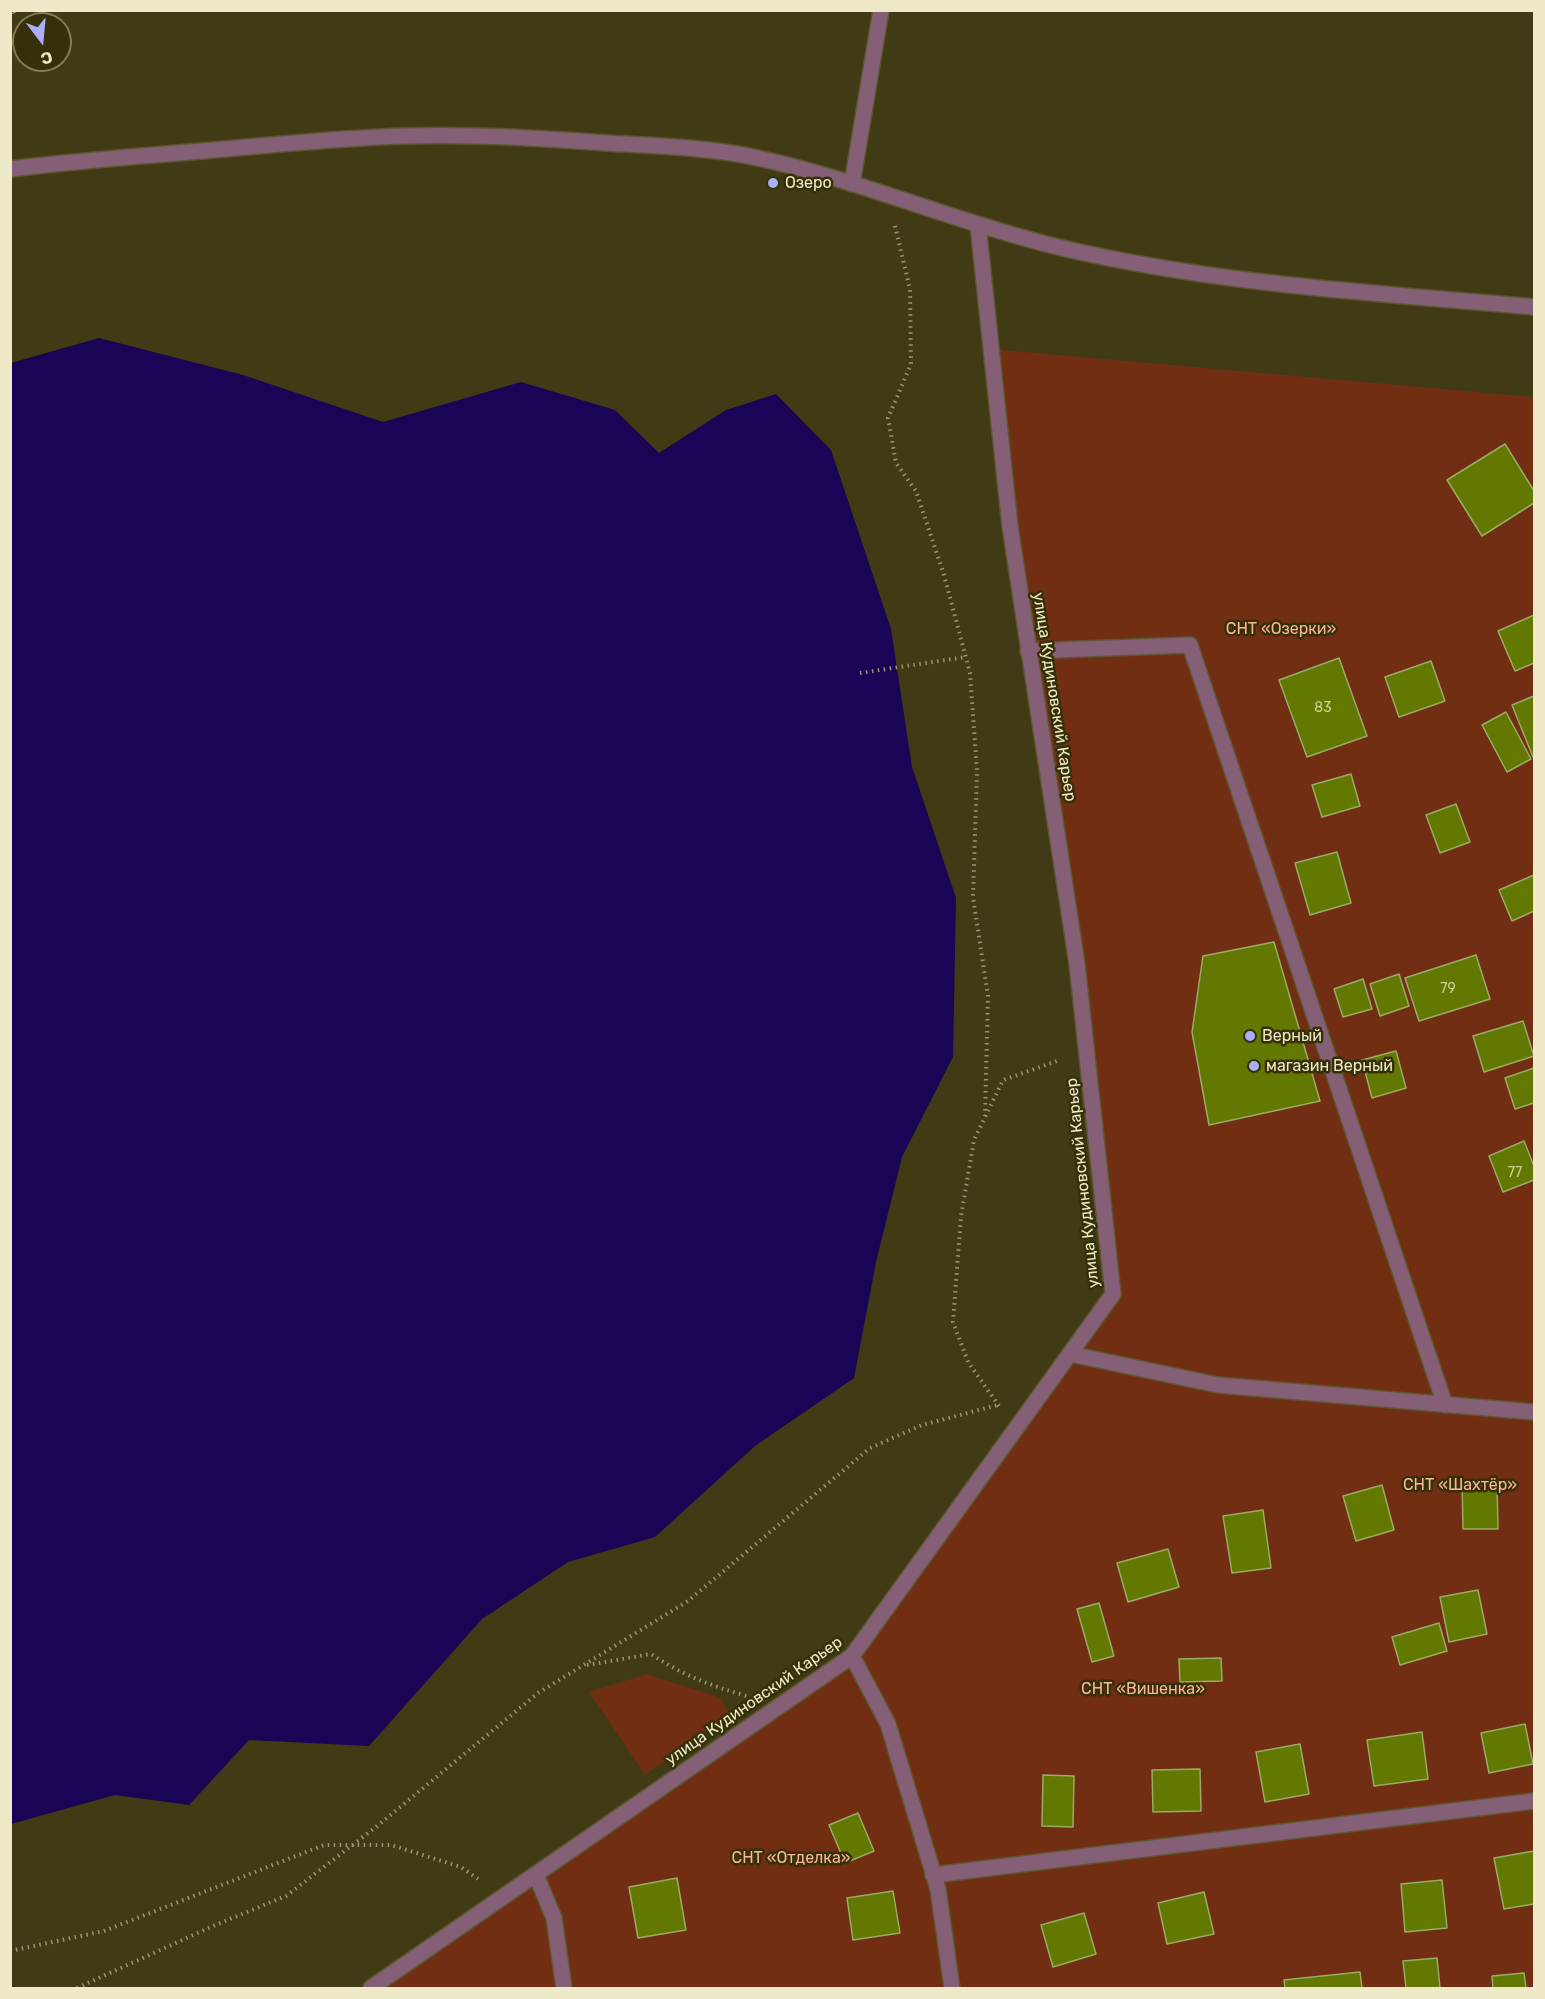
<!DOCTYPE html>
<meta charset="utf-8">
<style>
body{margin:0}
#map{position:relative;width:1545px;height:1999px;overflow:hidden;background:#403b14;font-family:Rubik,sans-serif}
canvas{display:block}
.frame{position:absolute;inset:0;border:12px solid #eee9c6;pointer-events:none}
.north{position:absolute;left:12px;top:12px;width:60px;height:60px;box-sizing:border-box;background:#363009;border:2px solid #807a55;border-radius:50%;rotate:164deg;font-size:16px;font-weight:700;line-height:24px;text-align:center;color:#eee9c6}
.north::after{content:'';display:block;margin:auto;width:21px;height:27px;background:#abaffb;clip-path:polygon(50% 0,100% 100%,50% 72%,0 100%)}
</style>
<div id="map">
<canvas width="1545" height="1999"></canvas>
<div class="frame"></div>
<div class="north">С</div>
</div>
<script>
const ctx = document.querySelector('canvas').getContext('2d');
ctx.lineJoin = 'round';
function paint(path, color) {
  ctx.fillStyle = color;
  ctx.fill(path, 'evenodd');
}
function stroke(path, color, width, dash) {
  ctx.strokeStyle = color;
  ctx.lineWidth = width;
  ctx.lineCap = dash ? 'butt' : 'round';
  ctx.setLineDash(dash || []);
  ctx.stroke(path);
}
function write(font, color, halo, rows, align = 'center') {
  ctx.font = font + ' Rubik,sans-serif';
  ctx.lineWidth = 5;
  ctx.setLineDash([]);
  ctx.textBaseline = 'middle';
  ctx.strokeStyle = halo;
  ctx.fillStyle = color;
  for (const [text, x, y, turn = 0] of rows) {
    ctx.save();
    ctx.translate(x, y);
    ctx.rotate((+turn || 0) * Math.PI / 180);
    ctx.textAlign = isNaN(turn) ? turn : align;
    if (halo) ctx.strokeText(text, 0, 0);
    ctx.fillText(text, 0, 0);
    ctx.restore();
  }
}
const green = new Path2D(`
 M991,349L1534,397V1988H371L852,1656L1113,1294Z
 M647,1674L721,1698L730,1716L645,1775L589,1692Z`);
const water = new Path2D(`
 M99,338L243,375L383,422L521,382L615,410L659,453L726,410L776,394L831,450L891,629L912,767L956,898L953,1057L902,1157L876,1262L854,1378L755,1446L655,1537L568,1562L482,1619L369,1746L249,1740L189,1805L115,1795L11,1824V363Z`);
const building = new Path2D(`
 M1505,444L1534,491V503L1482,536L1447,480Z
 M1534,615V663L1515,671L1498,631Z
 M1339,658L1367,736L1307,757L1279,680Z
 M1431,661L1445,701L1399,717L1385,677Z
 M1534,696V757H1533L1512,705Z
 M1506,712L1531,759L1507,772L1482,725Z
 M1351,774L1360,806L1322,817L1312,785Z
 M1456,804L1470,842L1440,853L1426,815Z
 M1337,852L1351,903L1310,915L1295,863Z
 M1534,875V911L1512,921L1499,890Z
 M1274,942L1320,1101L1209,1125L1192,1032L1203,956Z
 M1476,955L1490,999L1419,1021L1405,978Z
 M1399,974L1409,1006L1380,1016L1370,984Z
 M1363,979L1372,1009L1343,1017L1334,989Z
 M1523,1021L1534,1056L1484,1072L1473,1036Z
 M1396,1051L1406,1088L1372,1098L1362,1060Z
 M1534,1068V1103L1515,1109L1505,1078Z
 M1524,1141L1534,1166V1180L1503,1192L1489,1156Z
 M1462,1482H1497L1498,1529H1463Z
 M1382,1485L1394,1530L1356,1541L1343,1496Z
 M1263,1510L1271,1568L1232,1573L1223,1516Z
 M1168,1549L1179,1587L1128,1602L1117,1563Z
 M1478,1590L1487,1634L1449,1642L1440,1597Z
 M1099,1603L1114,1656L1092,1662L1077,1609Z
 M1439,1623L1447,1651L1400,1665L1392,1637Z
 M1221,1658L1222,1681L1180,1682L1179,1659Z
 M1525,1724L1533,1764L1489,1773L1481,1733Z
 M1422,1732L1428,1779L1374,1786L1367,1740Z
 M1300,1744L1309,1794L1265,1802L1256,1752Z
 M1200,1769L1201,1811L1153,1812L1152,1770Z
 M1043,1775L1074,1776L1073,1827L1042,1826Z
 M858,1813L874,1851L845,1863L829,1825Z
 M1534,1851V1904L1504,1909L1494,1858Z
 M677,1878L686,1930L638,1938L629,1887Z
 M1442,1880L1447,1928L1405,1932L1401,1884Z
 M893,1891L900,1933L853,1940L847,1898Z
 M1204,1892L1214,1934L1167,1944L1158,1903Z
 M1084,1913L1096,1954L1053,1967L1041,1925Z
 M1437,1958L1440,1988H1406L1403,1961Z
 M1360,1972L1362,1988H1285L1284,1980Z
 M1524,1973L1526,1988H1493L1492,1976Z`);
const path = new Path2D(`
 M895,226L910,289L911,364L888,418L896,463L916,491L944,575L970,673L977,771L973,897L988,996L985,1116
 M860,673L966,657
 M999,1406L968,1362L953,1322L961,1216L974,1140L1003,1080L1060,1060
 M587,1665L651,1654C682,1675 711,1686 747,1696
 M10,1951L104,1931L324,1845H391L461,1867L481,1881
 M77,1988L213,1926L286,1896L376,1827L538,1693L688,1601L870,1448L922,1425L998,1405`);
const service = new Path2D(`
 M1028,651L1190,645L1445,1405
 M536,1875L554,1918L564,1988`);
const minor = new Path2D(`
 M852,184L881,10
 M1070,1354L1218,1385L1534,1412
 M852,1656L888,1724L938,1889L952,1988
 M933,1875L1534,1801
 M371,1988L852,1656L1113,1294L1077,964L1010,526L978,225`);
const tertiary = new Path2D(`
 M10,169C75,161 139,156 203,151C270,145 337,138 405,136C471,134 540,138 606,143C654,146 705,147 753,157C857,179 955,222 1058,247C1213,284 1376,293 1534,307`);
const rail = new Path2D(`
 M10,11L13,10`);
const markers = [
 [773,183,6,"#abaffb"],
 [1250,1036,6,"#abaffb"],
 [1254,1066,6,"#abaffb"]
];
const numberNames = [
 ["83",1323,708],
 ["79",1448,989],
 ["77",1515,1173]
];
const poiNames = [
 ["Озеро",785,183],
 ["Верный",1262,1036],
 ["магазин Верный",1266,1066]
];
const parkNames = [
 ["СНТ «Озерки»",1281,629],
 ["СНТ «Шахтёр»",1460,1485],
 ["СНТ «Вишенка»",1143,1689],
 ["СНТ «Отделка»",791,1858]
];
const streetNames = [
 ["улица Кудиновский Карьер",1054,697,81],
 ["улица Кудиновский Карьер",1083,1183,-96],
 ["улица Кудиновский Карьер",754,1701,-35]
];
paint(green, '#712e12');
paint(water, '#190456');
paint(building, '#627800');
stroke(building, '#99ab68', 1.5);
stroke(service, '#5c5730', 18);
stroke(minor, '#5c5730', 18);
stroke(tertiary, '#5c5730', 18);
stroke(path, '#9b9671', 4, [1.5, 4.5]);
stroke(service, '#845f76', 15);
stroke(minor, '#845f76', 15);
stroke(tertiary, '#845f76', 15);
stroke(rail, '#b7b28e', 7);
stroke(rail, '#363009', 4.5, [14]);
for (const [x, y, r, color] of markers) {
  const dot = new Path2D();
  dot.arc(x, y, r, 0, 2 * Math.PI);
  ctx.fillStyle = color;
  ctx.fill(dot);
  stroke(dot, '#363009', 2);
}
write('14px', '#cbcd94', null, numberNames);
write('16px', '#eee9c6', '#363009', poiNames, 'left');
write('16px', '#feb498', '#363009', parkNames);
write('16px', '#eee9c6', '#363009', streetNames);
</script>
